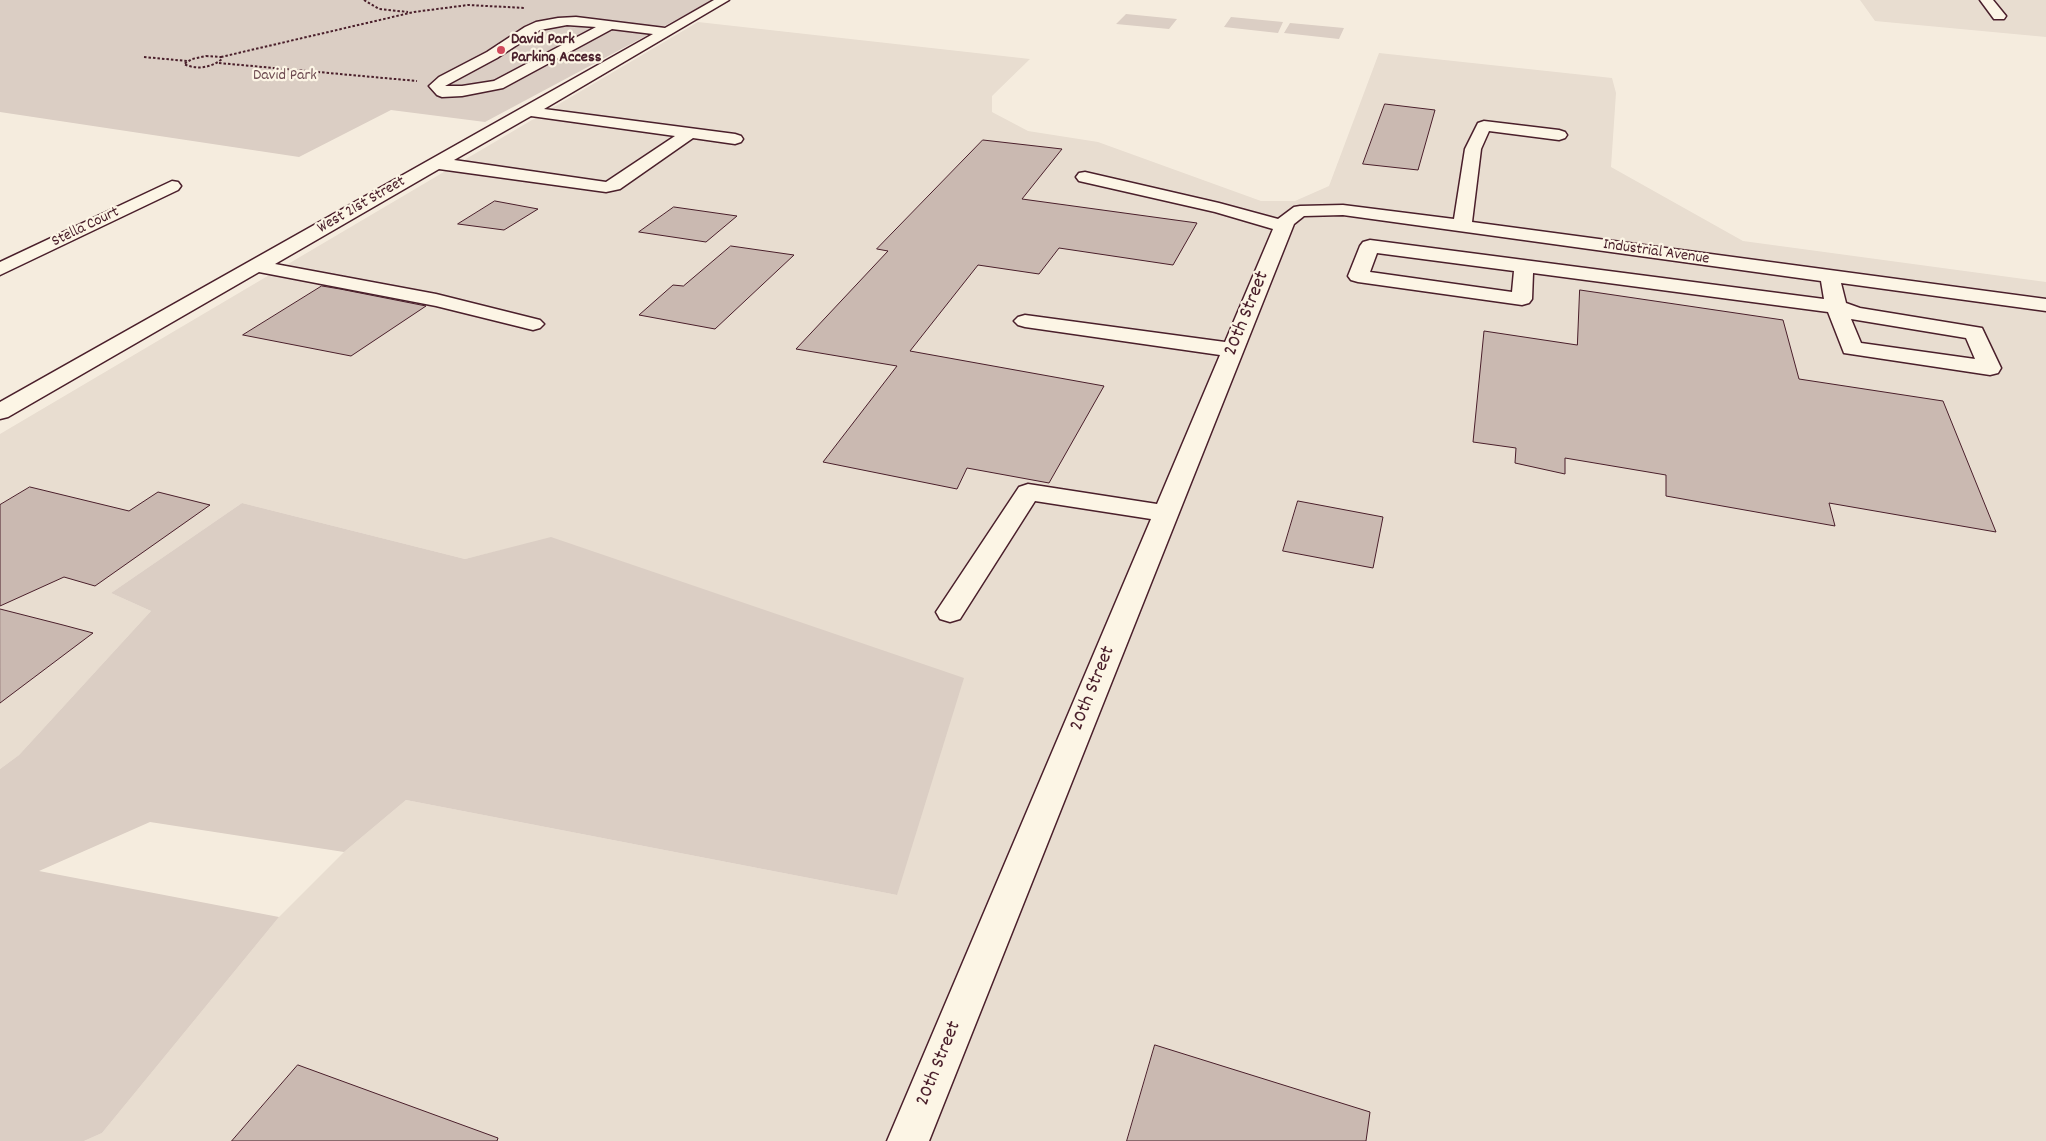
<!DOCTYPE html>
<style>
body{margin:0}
canvas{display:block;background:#f5ecde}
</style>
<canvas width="2046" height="1141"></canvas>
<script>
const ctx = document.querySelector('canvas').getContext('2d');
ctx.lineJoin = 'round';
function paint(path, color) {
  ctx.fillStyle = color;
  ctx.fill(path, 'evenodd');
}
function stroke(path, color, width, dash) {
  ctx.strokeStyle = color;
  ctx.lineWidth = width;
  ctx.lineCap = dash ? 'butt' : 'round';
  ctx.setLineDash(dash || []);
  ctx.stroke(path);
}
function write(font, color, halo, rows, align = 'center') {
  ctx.font = font + ' Dekko,sans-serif';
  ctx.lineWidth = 4.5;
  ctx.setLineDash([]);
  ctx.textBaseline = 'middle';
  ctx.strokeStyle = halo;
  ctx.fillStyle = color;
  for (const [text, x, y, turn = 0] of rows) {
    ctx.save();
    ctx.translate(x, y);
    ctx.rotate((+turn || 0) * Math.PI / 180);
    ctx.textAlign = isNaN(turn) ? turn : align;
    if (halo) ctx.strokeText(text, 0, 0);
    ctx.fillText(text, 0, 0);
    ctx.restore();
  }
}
const built = new Path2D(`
 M1860,0H2046V37L1875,21Z
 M698,22L1030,59L992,96V112L1028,131L1098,142L1261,201H1295L1329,186L1379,53L1612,78L1616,93L1611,167L1743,241L2046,282V1141H84L102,1133L279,917L344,852L406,800L897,895L551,538L465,559L242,503L111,593L151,611L19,755L0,769V434Z`);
const green = new Path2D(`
 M0,0H713L485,122L391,110L299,157L0,112Z
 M1126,14L1177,19L1169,29L1116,24Z
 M1231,17L1283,22L1278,33L1224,27Z
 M1290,23L1344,28L1339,39L1284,33Z
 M242,503L465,559L551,537L964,678L897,895L406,800L344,852L150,822L39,871L279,917L102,1133L84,1141H0V769L19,755L151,611L111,593Z`);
const building = new Path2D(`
 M1385,104L1435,110L1418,170L1363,164Z
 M983,140L1062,149L1022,199L1197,223L1173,265L1059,248L1039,274L978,265L910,351L1104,386L1049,483L967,468L957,489L823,462L897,366L796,349L888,251L877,249Z
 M495,201L538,209L504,230L458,224Z
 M674,207L737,216L706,242L639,232Z
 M731,246L794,255L715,329L639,315L673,285L683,286Z
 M322,286L340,289L426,306L351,356L243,335Z
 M1580,290L1783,320L1799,379L1943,401L1996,532L1829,503L1835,526L1666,496V475L1565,458V474L1515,463L1516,448L1473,442L1484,331L1577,345Z
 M30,487L129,511L158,492L210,505L95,586L64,577L0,606V505Z
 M1298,501L1383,517L1373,568L1283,551Z
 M0,609L63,625L93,633L0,703Z
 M1155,1045L1370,1112L1366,1141H1127Z
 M298,1065L498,1138L497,1141H232Z`);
const path = new Path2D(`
 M364,0L379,9L408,12
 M206,56L221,57L222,59C211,68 196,70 184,64L192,59Z
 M144,57L187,61
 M221,57L414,12L468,5L525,8
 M219,63L417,81`);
const minor = new Path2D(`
 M714,0H729L544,109L735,134L741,136L743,139L741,142L735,144L693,138L620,189L606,192L439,169L275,264L436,294L540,320L544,324L540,328L533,330L436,306L259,272L8,417L0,419V402L653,34L612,29L503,88L462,96L442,97L437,95L429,86L439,77L487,52L525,27L536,22L558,18L576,17L665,28ZM567,25L596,27L494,81L462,86H445L497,58L540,30ZM531,116L675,136L606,182L454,160Z
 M1980,0H1993L2006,16L2004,19H1994Z
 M1484,121L1559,130L1565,132L1567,135L1565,138L1559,140L1489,131L1481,149L1472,222L2046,299V311L1841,283L1846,303L1860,308L1982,328L2001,368L1998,373L1990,375L1844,353L1828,312L1533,273L1532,299L1529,303L1522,305L1358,282L1351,280L1348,276L1360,246L1363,242L1370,240L1824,299L1821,281L1343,215L1304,216L1294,224L929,1141H887L1151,519L1035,501L960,619L950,622L940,619L936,612L1019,487L1028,484L1157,504L1220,355L1025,327L1018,325L1014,321L1018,317L1025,315L1225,342L1273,229L1215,212L1079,181L1076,177L1079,173L1085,172L1219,203L1278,219L1294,207L1300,206L1343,205L1454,219L1465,149L1478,123ZM1377,253L1514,271L1512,292L1370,272ZM1851,319L1966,338L1975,359L1861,343Z
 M172,181L178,182L181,186L178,190L0,275V262Z`);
const markers = [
 [501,50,5,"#d1495b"]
];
const farPoinames = [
 ["David Park",511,41],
 ["Parking Access",511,59]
];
const farParknames = [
 ["David Park",285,77]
];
const farStreetnames = [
 ["West 21st Street",362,206,-30],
 ["Stella Court",86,228,-26],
 ["Industrial Avenue",1656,253,8]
];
const streetNames = [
 ["20th Street",1248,314,-68],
 ["20th Street",1094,689,-68],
 ["20th Street",940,1064,-68]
];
paint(built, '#e8ddd0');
paint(green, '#dbcec4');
paint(building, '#cab9b1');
stroke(building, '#4a1f2b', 1);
stroke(minor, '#4a1f2b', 3);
stroke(path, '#4a1f2b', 2, [2.5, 2]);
paint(minor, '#fcf5e5');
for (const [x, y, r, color] of markers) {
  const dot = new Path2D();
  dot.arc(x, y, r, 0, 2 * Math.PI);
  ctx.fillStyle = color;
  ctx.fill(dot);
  stroke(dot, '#fcf5e5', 2);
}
write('bold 16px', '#4a1f2b', '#fcf5e5', farPoinames, 'left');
write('16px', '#6e4b51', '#fcf5e5', farParknames);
write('16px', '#4a1f2b', '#fcf5e5', farStreetnames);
write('20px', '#4a1f2b', '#fcf5e5', streetNames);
</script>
